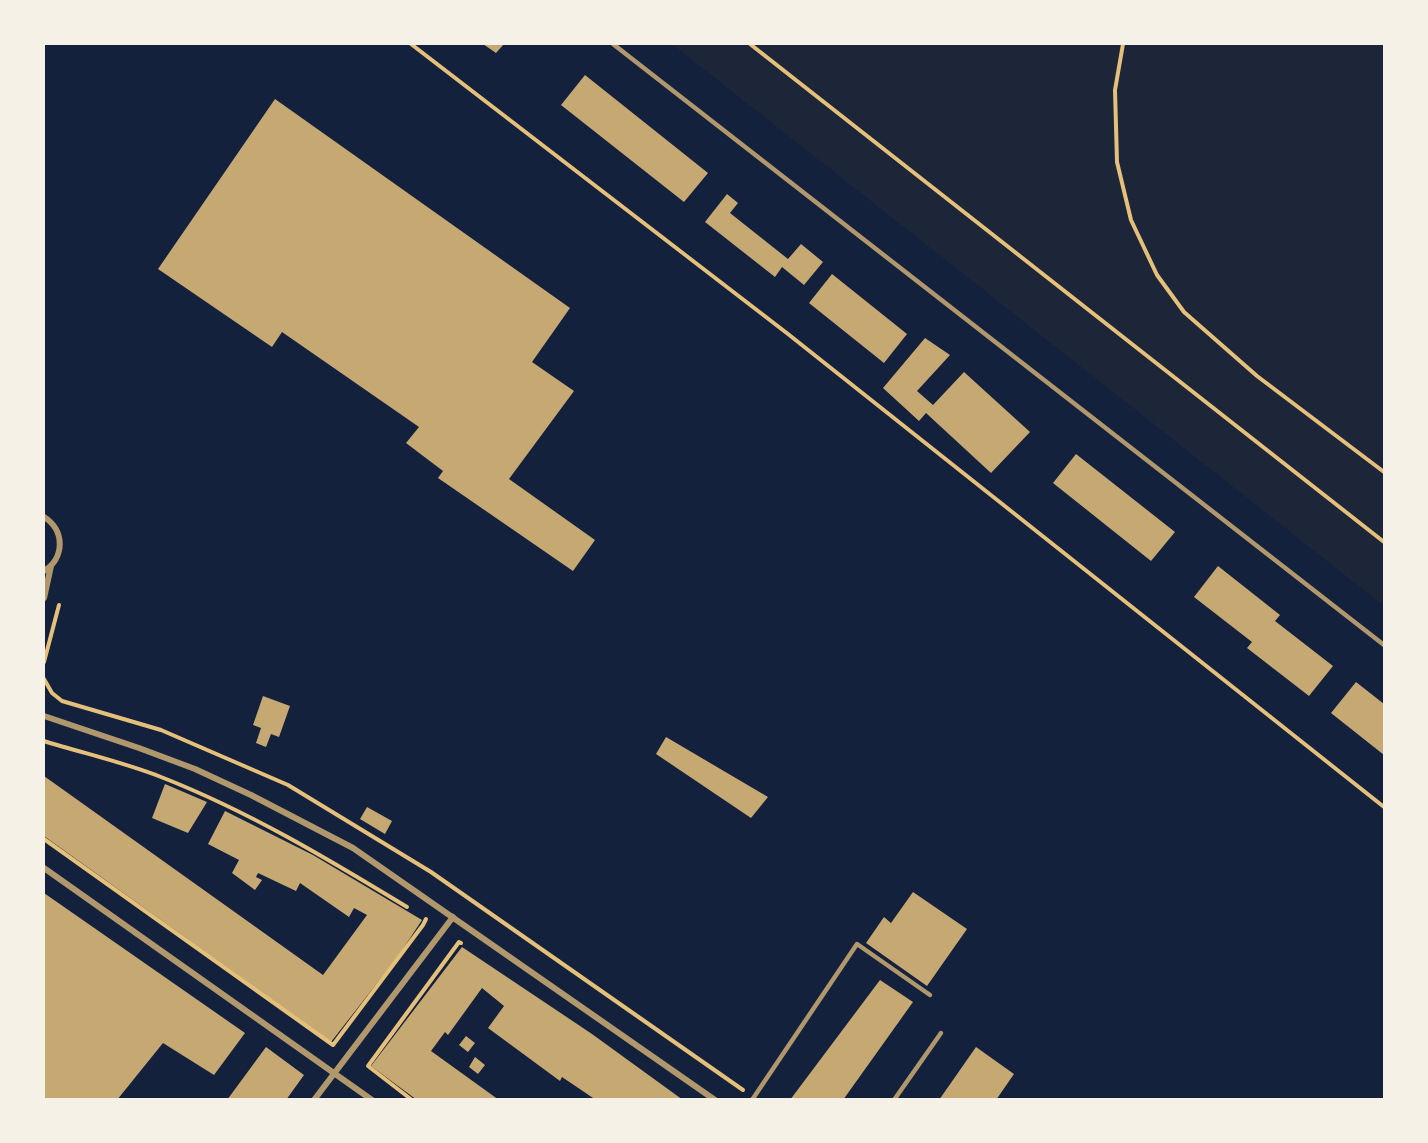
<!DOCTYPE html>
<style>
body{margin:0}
#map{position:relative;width:1428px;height:1143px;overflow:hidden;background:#14213d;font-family:"Playfair Display",serif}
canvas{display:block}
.frame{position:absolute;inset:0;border:45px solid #f6f1e7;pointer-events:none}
</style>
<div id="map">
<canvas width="1428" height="1143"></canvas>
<div class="frame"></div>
</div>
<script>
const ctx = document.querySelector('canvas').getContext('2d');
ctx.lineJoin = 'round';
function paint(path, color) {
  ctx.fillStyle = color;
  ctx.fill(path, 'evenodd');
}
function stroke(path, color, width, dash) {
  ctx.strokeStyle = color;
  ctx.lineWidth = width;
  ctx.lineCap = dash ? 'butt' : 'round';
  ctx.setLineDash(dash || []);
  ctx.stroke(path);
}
const green = new Path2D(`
 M672,44H1384V606Z`);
const building = new Path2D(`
 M483,44H504L496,53Z
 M585,75L708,173L684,202L561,105Z
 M275,99L570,308L532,362L574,391L509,479L595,540L573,571L438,478L443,471L406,443L419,427L282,332L272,347L158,269Z
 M727,194L738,203L730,213L788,259L801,244L823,262L804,285L782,267L775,277L705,222Z
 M832,274L907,334L884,363L809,303Z
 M925,338L950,355L917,391L933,405L964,372L1030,432L991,473L926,413L919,421L883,388Z
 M1076,454L1175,532L1151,561L1053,483Z
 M1218,566L1280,615L1275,621L1333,666L1309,696L1247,648L1252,642L1194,597Z
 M1356,682L1384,704V755L1331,713Z
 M263,696L290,706L279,737L271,734L266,747L256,743L261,728L253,725Z
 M666,737L768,797L751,818L656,754Z
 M44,776L323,975L367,915L354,908L349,917L300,883L296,891L258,873L256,877L262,880L255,890L232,873L239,860L208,844L225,811L313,855L422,920L399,955L331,1042L44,836Z
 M165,784L207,802L188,833L152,818Z
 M367,807L392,821L385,834L360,819Z
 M913,892L967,929L927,986L866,943L884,917L891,923Z
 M44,893L245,1033L214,1075L163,1043L117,1100H44Z
 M462,947L592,1034L683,1100H596L562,1077L560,1081L488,1028L504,1006L482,988L448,1035L445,1032L431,1051L499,1100H417L371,1066Z
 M880,980L913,1002L843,1100H790Z
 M466,1036L475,1043L468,1052L459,1045Z
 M266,1047L304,1075L286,1100H227Z
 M976,1047L1014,1074L996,1100H939Z
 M475,1057L485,1065L478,1074L469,1067Z`);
const path = new Path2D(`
 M411,44L788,334L1384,807
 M750,44L1384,542
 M1123,44L1115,90L1117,162L1131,220L1157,275L1184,312L1257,376L1384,472
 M44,662L59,605
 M44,679L52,693L62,701L161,730L288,785L431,872L743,1090
 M44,741C82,753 123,762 161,777C248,811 328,859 407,907
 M44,839L333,1045L423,925L426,919
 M412,1100L368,1066L459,942L461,943`);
const service = new Path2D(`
 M613,44L1384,645
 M752,1100L857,944L930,995
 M894,1100L941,1033`);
const minor = new Path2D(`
 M44,517C65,530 65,558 44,571
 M44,598L51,566
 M44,716L139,748L195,769L251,795L353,848L715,1100
 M44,868L372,1100
 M314,1100L453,917`);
paint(green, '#1d2539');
paint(building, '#c6a872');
stroke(path, '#e5c07b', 4);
stroke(service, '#b1986c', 4.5);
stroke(minor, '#b1986c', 6);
</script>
